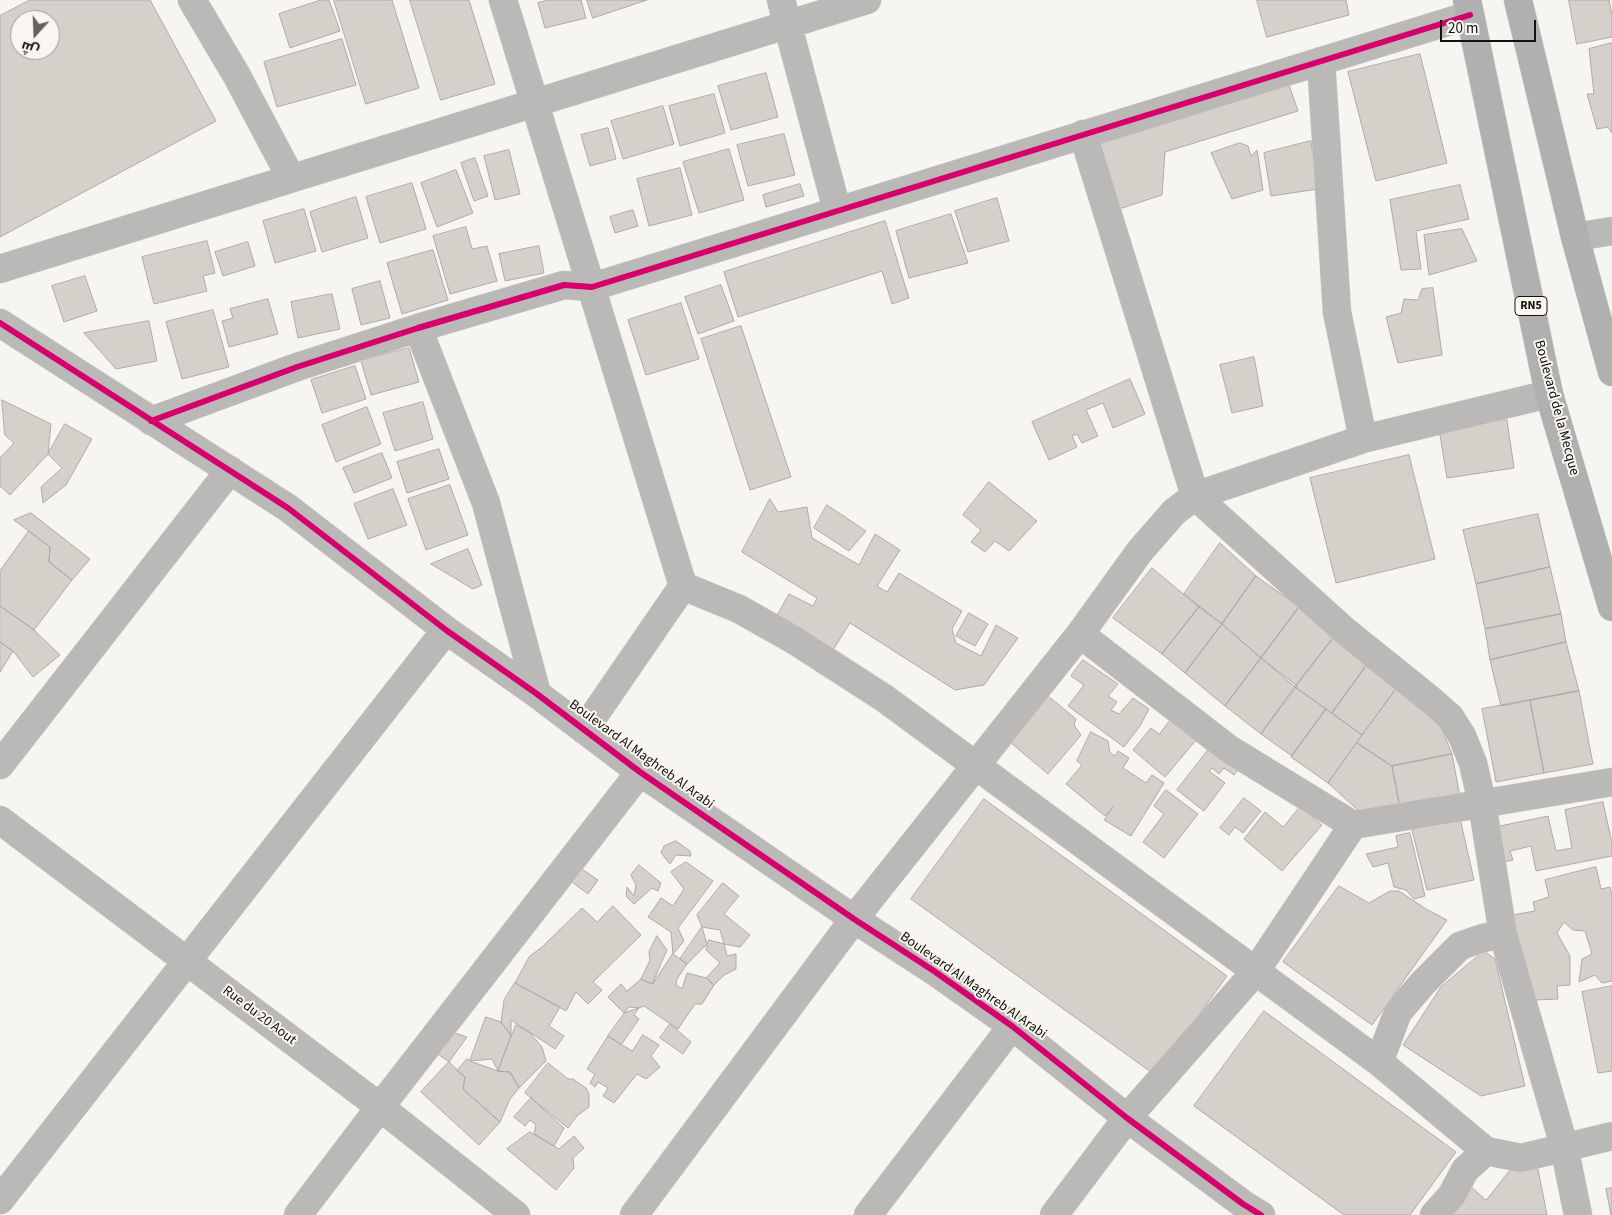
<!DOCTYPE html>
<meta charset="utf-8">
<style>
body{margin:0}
#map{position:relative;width:1612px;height:1215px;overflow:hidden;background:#f7f5f2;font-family:"Source Sans 3",Cairo,sans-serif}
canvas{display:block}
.north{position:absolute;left:10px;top:10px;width:50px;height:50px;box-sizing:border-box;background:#f9f5f0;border:1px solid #9d9a96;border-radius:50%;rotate:200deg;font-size:14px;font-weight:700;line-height:20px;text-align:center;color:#12110f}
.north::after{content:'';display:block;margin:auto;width:18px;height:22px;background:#62615e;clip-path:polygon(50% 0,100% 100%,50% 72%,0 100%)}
.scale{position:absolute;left:1440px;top:20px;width:96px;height:22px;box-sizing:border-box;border:2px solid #12110f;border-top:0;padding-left:6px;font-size:15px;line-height:18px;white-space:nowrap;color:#12110f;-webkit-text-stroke:4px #f9f5f0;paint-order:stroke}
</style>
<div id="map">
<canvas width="1612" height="1215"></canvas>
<div class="north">ش</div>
<div class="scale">20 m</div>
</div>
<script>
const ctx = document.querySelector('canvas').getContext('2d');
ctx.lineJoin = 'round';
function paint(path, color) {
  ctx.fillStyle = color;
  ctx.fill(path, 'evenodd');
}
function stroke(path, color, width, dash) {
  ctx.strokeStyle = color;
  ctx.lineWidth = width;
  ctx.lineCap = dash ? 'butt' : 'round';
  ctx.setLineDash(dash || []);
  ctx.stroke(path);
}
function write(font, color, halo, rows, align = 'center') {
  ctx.font = font + ' "Source Sans 3",sans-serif';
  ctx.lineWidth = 4;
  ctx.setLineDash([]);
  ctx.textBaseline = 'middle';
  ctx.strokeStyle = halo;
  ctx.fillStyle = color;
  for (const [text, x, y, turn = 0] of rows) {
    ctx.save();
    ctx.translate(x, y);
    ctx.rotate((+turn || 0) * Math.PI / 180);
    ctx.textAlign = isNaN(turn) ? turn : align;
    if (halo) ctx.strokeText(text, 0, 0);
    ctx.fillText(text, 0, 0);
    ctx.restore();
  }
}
const building = new Path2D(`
 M30,0H150L216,121L0,237V16ZM20,20H50V50H20Z
 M321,0H329L340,31L290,48L279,14Z
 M334,0H392L419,88L366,104Z
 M410,0H469L495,84L441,100Z
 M549,0H581L586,18L545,28L538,3Z
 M587,0H647L593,18Z
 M1257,0H1346L1349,15L1267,37Z
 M1569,0H1609L1612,15V37L1577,44Z
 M342,39L356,85L277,107L264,62Z
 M1612,43V133L1608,127L1597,129L1587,94H1594L1589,49Z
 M1420,54L1447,163L1376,181L1348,72Z
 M766,73L778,117L731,130L718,86Z
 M1288,82L1298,111L1165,152L1162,195L1119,209L1098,142Z
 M714,94L725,133L680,146L669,106Z
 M663,106L674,144L623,159L611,121Z
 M608,128L616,159L590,166L581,135Z
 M784,134L795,175L748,186L737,145Z
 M1311,141L1318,189L1271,196L1264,153Z
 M1240,143L1248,146L1251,156L1257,150L1263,190L1232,199L1211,153Z
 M729,149L744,200L699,213L683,162Z
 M509,150L520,194L495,200L484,156Z
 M475,158L488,196L474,201L461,163Z
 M680,168L692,215L649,226L637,179Z
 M456,170L473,213L437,227L421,183Z
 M412,183L426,229L380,243L366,197Z
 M800,184L804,196L766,207L763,195Z
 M1460,185L1469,219L1416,231L1421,269L1401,270L1390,200Z
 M356,197L368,238L322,252L310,212Z
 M997,198L1009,241L968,252L955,211Z
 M304,209L316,251L275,263L263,221Z
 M633,210L638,226L615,233L610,217Z
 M951,214L968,263L909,278L896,231Z
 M885,221L909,298L892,304L882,271L738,317L724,272Z
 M466,227L472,249L487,246L497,281L450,294L433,236Z
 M1462,229L1477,261L1429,275L1424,235Z
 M207,241L215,273L203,276L207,291L154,304L142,257Z
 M248,242L255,266L223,276L215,252Z
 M539,246L544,273L505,281L499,254Z
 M433,250L448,300L402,314L387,263Z
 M85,276L97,311L64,322L52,286Z
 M380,281L390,318L361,325L352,289Z
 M721,285L734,321L698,334L685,297Z
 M1433,288L1442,355L1398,363L1386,317L1401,313L1404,299L1418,300L1422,289Z
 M332,294L340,329L298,338L291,302Z
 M268,299L278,334L229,347L222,321L233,318L230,309Z
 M681,303L699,359L646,375L628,320Z
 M213,310L229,367L182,379L166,322Z
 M149,321L157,361L116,369L84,333Z
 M741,326L791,477L750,490L701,339Z
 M409,348L419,382L371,395L361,361Z
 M1254,357L1263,406L1232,413L1220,365Z
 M355,366L366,399L322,413L311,380Z
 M1130,379L1145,414L1113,428L1103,403L1086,410L1098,436L1082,443L1077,434L1072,436L1077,447L1049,460L1032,422Z
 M2,400L51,424L48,454L10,495L0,486V458L14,443L5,435Z
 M423,402L433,439L395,451L383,413Z
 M367,407L381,444L336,462L322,425Z
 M1507,420L1514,468L1447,478L1439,429Z
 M65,424L92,439L66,485L43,503L41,487L62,468L48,454Z
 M439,449L449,479L407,493L397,462Z
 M382,453L392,478L354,493L343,468Z
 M1409,455L1435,559L1336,583L1310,478Z
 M989,482L1037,521L1009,551L995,541L985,552L971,542L981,530L963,515Z
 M450,485L468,535L426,550L408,499Z
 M393,489L407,525L368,539L354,504Z
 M770,499L778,512L807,507L812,538L859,565L875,534L900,550L877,586L887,592L899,573L962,611L952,629L956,643L981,656L996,625L1018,638L984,685L955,690L850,623L831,653L775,619L789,594L813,606L817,598L742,552Z
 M827,505L866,531L849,551L814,528Z
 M31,513L90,559L72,580L49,562L50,547L14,520Z
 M1538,514L1550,567L1476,584L1463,530Z
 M29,531L50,547L49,562L72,580L34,630L0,606V571Z
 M1220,543L1256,576L1222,624L1184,594Z
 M468,549L482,585L473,589L431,564Z
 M1550,567L1561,614L1485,629L1476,584Z
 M1152,568L1199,607L1162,654L1113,618Z
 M1256,576L1299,607L1261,658L1222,624Z
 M0,606L34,630L60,655L33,677L13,651L0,642Z
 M1199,607L1222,624L1185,673L1162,654Z
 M1299,607L1333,638L1295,687L1261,658Z
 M969,613L988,624L975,646L956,636Z
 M1561,614L1566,642L1490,660L1485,629Z
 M1222,624L1261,658L1225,706L1185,673Z
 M1333,638L1366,666L1332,713L1295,687Z
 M0,642L13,651L0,672Z
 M1566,642L1579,691L1501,706L1490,660Z
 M1261,658L1297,686L1261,734L1225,706Z
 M1083,660L1118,684L1108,696L1117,702L1111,710L1119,714L1133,698L1149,709L1140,726L1124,747L1068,706L1084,685L1071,676Z
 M1366,666L1396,689L1362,735L1332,713Z
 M1295,687L1326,709L1292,756L1261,734Z
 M1396,689L1438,720L1452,754L1392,766L1357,743Z
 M1042,691L1076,719L1074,725L1081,735L1048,774L1004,737Z
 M1579,691L1593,764L1544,773L1530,700Z
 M1530,700L1544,773L1496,782L1482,709Z
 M1326,709L1362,735L1328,783L1291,757Z
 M1176,713L1202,733L1165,777L1133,750L1151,728L1159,734Z
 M1091,732L1108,741L1110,753L1115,756L1118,751L1129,758L1123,768L1146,783L1152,775L1164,783L1131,836L1104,820L1113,807L1105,816L1066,784L1082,765L1077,761Z
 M1357,743L1392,766L1400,808L1360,812L1328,783Z
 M1212,745L1240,767L1234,775L1224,768L1219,774L1212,768L1209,771L1225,783L1204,811L1177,790Z
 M1452,754L1460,797L1400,808L1392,766Z
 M1166,790L1198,814L1164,858L1143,842L1164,814L1154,806Z
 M1244,798L1261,811L1243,833L1235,827L1229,835L1220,828Z
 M984,799L1227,976L1155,1075L911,899Z
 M1603,802L1612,843V856L1536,871L1531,846L1510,851L1513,860L1503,862L1495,827L1548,816L1556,851L1572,848L1565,810Z
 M1300,807L1322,825L1282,871L1244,839L1265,812L1283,827Z
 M1460,818L1474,880L1427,890L1412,830Z
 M1410,833L1425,896L1414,899L1406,890L1394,887L1388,863L1373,867L1366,854L1398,847L1396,836Z
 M676,841L690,851L691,856L676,855L670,864L661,853L664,846Z
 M686,862L713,881L678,928L684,941L673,954L671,932L648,917L661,898L673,906L684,889L671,872Z
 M639,865L661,883L658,891L652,888L634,904L626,896L627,887L634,896L636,885L631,875Z
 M1596,867L1601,889L1610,887L1612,895V981L1602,983L1595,975L1579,982L1582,959L1592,954L1585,931L1573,930L1564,922L1557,933L1570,956V985L1557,986L1558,999L1534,1000L1512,915L1535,911L1533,902L1549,897L1545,880Z
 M582,869L598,880L588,894L572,882Z
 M723,883L739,896L724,914L750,935L740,947L724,944L720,930L702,927L697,915Z
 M1339,886L1369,903L1390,891H1399L1426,909L1447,920L1372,1025L1283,962Z
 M613,906L641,935L593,982L602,990L588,1004L576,992L566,1011L515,983L529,957L543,946L582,908L597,922Z
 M702,927L707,944L687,964L680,959Z
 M657,936L667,950L652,984L641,979L650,960L649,952Z
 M709,940L724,944L727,956L736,954V969L724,975L714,985L706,978L720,963L706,950Z
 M1484,951L1495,959L1525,1086L1481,1096L1403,1045L1441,987Z
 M673,954L687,964L677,979L676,985L682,989L687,973L706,978L714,985L702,1004H695L678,1029L644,1006L624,1013L608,997L621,984L627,991L641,979L652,984Z
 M515,983L560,1007L549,1026L564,1036L555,1049L511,1020V1035L501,1022L504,1000Z
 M1612,986V1071L1598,1073L1582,992Z
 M629,1007L639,1008L634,1015L639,1019L621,1045L608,1036Z
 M1264,1011L1456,1152L1410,1215H1344L1194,1106Z
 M486,1017L501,1022L511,1035L498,1071L470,1061Z
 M670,1024L691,1042L683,1054L660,1038Z
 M516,1025L529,1032L542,1047L546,1061L519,1088L510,1072L498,1071Z
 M449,1031L467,1037L449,1062L427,1046Z
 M643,1035L659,1045L651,1056L660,1067L646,1079L637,1074L614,1103L603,1096L608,1088L598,1082L595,1087L590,1083L595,1074L587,1069L608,1036L632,1051Z
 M467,1059L470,1061L492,1059L498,1071L510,1072L519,1088L510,1099L500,1122L463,1089L465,1077L457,1071Z
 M449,1062L465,1077L463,1089L500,1122L479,1145L421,1092Z
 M548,1063L568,1079H573L586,1088L589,1094V1107L577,1116L568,1128L525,1093Z
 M531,1098L564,1128L554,1146L534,1134L536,1125L530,1120L525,1126L514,1117Z
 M530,1132L559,1149L574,1136L584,1148L573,1158L574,1168L556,1190L507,1149Z
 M1512,1168L1538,1169L1547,1215H1451L1471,1187L1486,1200Z
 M1612,1188V1215H1611L1606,1189Z`);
const minor = new Path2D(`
 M192,0L237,76L291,178
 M503,0L683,586
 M781,0L837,210
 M1321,61L1337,312L1363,439
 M1083,134L1195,496L1345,631L1432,701L1450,717L1462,736L1473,763L1482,803L1503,934L1564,1146L1578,1215
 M1575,237L1612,231
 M0,269L867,0
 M0,323L288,508L446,630L537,694L640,772L854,919L934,971L1012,1026L1127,1118L1243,1204L1261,1215
 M418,328L486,503L537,694
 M151,421L297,367L418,328L564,285L592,287L1470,15
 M683,586L739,609L794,640L884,698L1379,1062L1486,1151L1521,1158L1612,1136
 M1080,634L1229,749L1353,825L1612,782
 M584,730L683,586
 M0,765L230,470
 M0,820L380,1107L516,1215
 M1379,1062L1398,1012L1423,983L1460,946L1483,938L1503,934
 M0,1200L446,630
 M298,1215L380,1107L640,772
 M634,1215L854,919L1080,634L1140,551L1174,512L1195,496L1363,439L1549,394
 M868,1215L1012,1026
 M1054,1215L1127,1118L1255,972L1353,825
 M1434,1215L1452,1195L1465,1170L1486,1151`);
const major = new Path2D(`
 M1467,0L1549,394L1612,607
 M1518,0L1575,237L1612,372`);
const cycleway = new Path2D(`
 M0,323L288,508L446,630L537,694L640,772L854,919L934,971L1012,1026L1127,1118L1243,1204L1261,1215
 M151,421L297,367L418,328L564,285L592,287L1470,15`);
const shields = [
 [1531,306,32]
];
const shieldNames = [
 ["RN5",1531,306]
];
const streetNames = [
 ["Boulevard de la Mecque",1556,408,75],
 ["Boulevard Al Maghreb Al Arabi",641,755,36],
 ["Boulevard Al Maghreb Al Arabi",973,986,35],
 ["Rue du 20 Aout",259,1016,37]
];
paint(building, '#d5d0ca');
stroke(building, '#acaba9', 1);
stroke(minor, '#d2d1cf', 29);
stroke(major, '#d2d1cf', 29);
stroke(minor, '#bab9b7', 28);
stroke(major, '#b1b0b0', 28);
stroke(cycleway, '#d6006c', 6);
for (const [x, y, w] of shields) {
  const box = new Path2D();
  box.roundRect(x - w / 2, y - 9.5, w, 19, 4);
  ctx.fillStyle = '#f9f5f0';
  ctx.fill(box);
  stroke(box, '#12110f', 1);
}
write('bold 12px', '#12110f', null, shieldNames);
write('14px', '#12110f', '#f9f5f0', streetNames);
</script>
